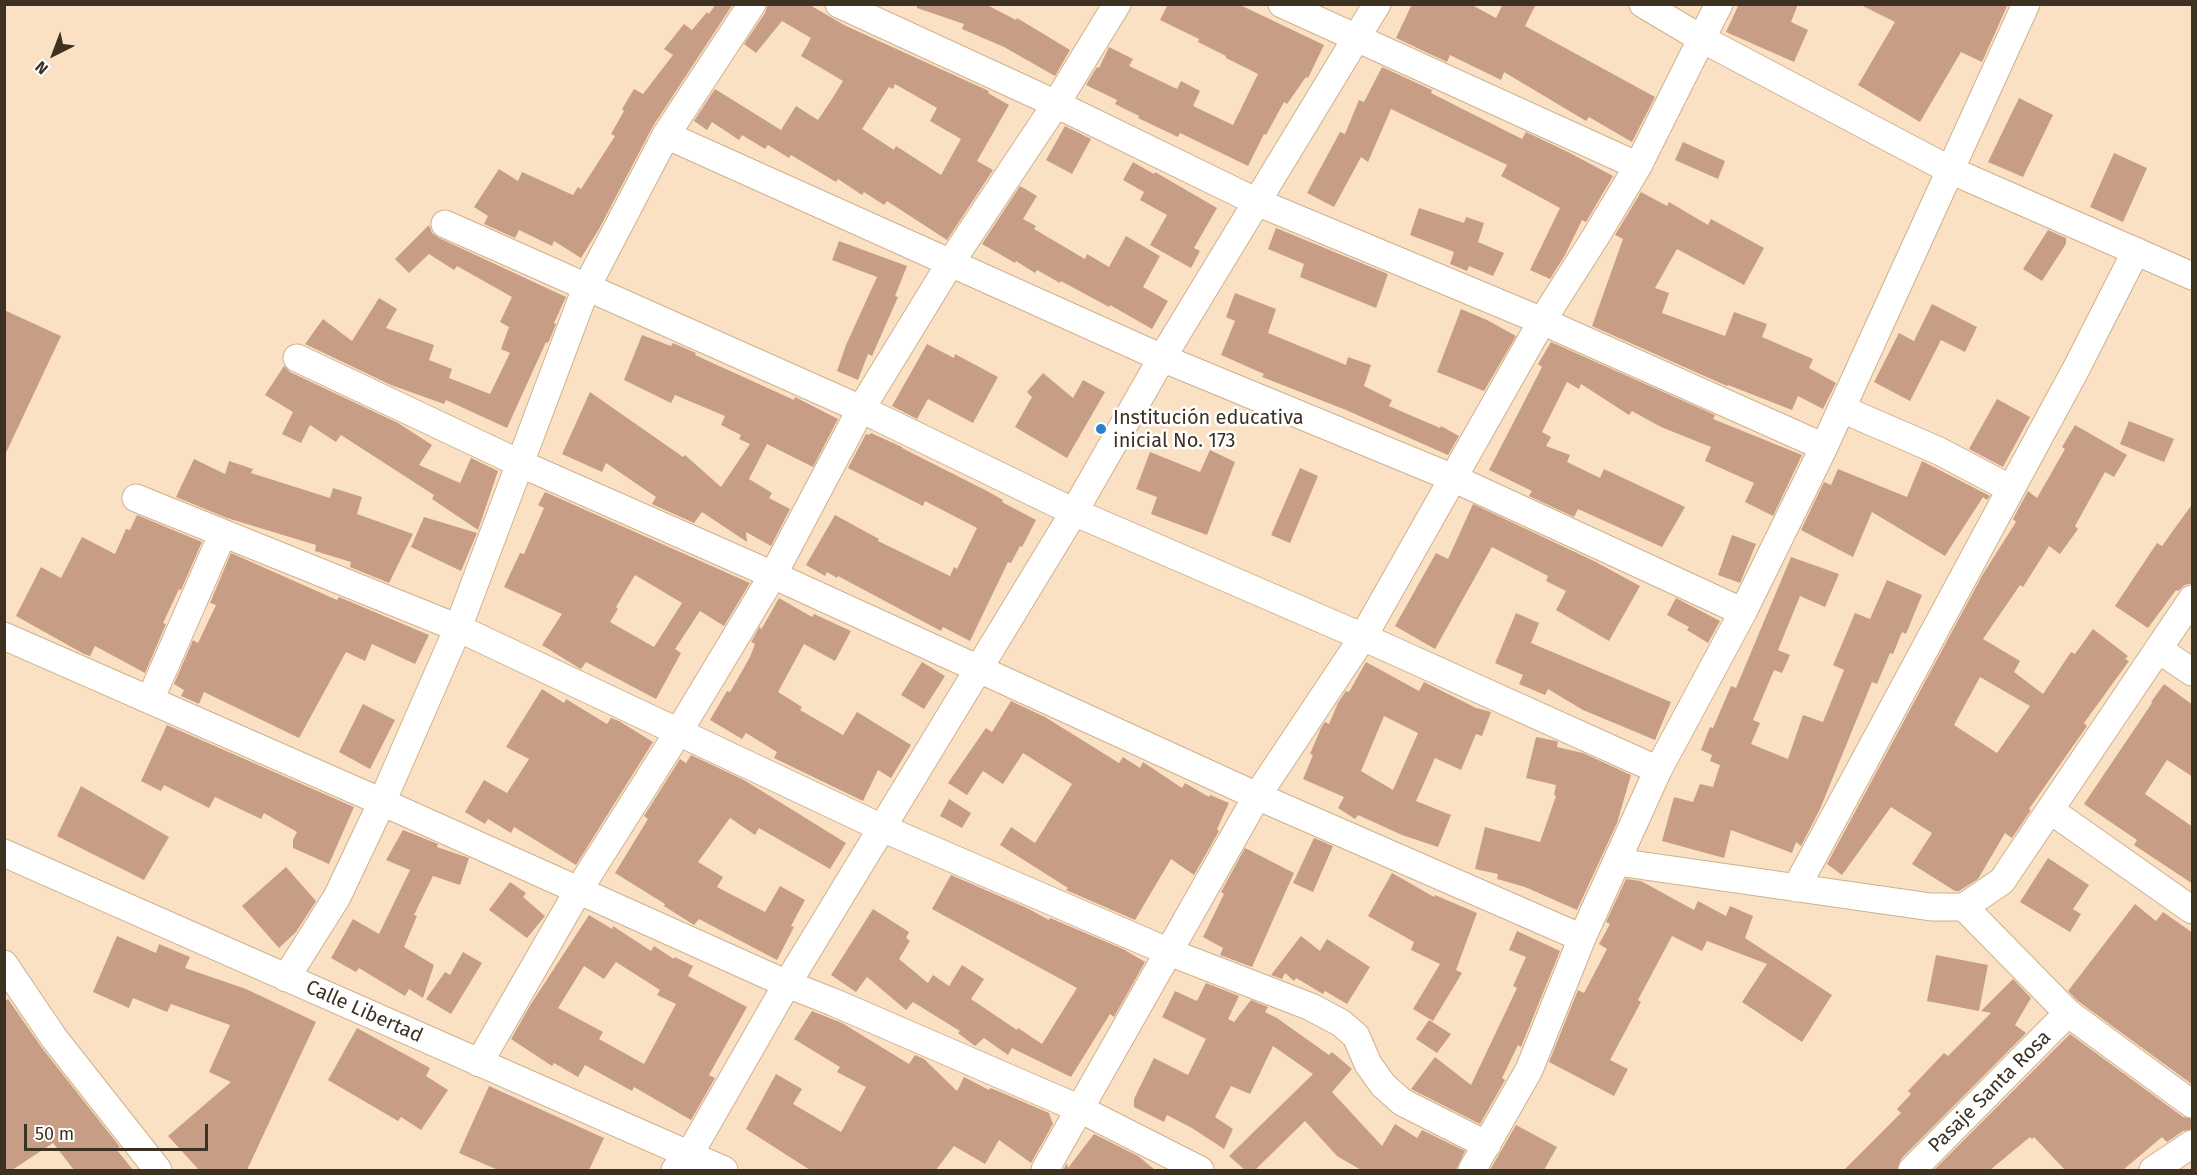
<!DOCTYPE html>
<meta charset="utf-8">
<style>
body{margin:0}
#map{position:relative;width:2197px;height:1175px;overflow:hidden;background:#fbe1c4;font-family:"Fira Sans",sans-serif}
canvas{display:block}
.frame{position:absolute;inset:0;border:6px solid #3d3122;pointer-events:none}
.north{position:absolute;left:24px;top:24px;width:60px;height:60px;-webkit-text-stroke:4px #fff;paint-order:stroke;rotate:222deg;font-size:16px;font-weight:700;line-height:24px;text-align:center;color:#3d3122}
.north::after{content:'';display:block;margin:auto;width:21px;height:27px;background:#3d3122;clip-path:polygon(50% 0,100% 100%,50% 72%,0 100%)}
.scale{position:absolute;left:24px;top:1124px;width:184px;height:27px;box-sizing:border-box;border:3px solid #3d3122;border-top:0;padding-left:8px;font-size:18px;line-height:21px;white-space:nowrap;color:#3d3122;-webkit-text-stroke:4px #fff;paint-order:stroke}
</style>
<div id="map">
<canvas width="2197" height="1175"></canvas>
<div class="frame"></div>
<div class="north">N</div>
<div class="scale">50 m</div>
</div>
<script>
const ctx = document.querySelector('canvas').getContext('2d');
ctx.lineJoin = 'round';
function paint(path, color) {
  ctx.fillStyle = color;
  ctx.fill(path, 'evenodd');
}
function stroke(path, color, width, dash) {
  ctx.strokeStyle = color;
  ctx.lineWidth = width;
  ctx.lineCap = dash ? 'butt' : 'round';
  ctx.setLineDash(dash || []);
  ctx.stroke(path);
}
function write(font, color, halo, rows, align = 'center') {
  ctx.font = font + ' "Fira Sans",sans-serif';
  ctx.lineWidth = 5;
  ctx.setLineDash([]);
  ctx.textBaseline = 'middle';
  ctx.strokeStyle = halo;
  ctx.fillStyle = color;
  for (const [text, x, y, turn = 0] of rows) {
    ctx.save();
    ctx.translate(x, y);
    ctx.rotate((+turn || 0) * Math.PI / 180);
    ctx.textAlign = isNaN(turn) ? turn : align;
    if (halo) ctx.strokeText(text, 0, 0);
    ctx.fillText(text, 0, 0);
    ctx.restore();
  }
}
const building = new Path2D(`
 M716,4H733L653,126L599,229L581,258L554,241L552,246L519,230L515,238L484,224L488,216L474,207L499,169L518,181L522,172L573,195L578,187L581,189L615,136L611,134L624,111L622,109L634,89L643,94L673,55L664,49L684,24L692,30L707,12L709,14Z
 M768,4H808L846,26L989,91L988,93L1009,105L977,161L993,170L947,240L887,201L884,205L864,192L862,195L838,179L836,182L791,155L789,158L768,145L765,149L742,135L739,140L712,122L707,130L694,121L715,89L781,130L796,106L818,120L832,99L843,81L801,56L811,38L782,21L756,53L744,44L765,13ZM895,84L937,108L930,121L961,139L941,175L896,146L894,150L862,129L889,87L893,89Z
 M917,4H985L1016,20L1017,18L1070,50L1055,76L1004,47L962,29L964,24L917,8Z
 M1168,4H1238L1324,45L1308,78L1306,77L1287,104L1284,102L1266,135L1264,134L1248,166L1180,133L1178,137L1138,118L1139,116L1115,104L1117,100L1086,85L1097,67L1099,68L1109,47L1133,59L1129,66L1177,89L1181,81L1200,91L1193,106L1233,125L1258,74L1226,58V56L1198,42L1199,39L1160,20Z
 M1412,4H1470L1496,18L1503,4H1536L1525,26L1655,97L1632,142L1589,117L1586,121L1504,72L1501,80L1450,55L1447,62L1396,38Z
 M1739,4H1798L1791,22L1808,30L1794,62L1726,32Z
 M1859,4H2008L1982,62L1961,52L1920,122L1858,85L1895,22Z
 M1382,67L1432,90L1431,93L1522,139L1526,132L1568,152L1613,176L1586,222L1582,220L1565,255L1550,279L1530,270L1560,208L1501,176L1507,165L1391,109L1368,162L1361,157L1334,207L1307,193L1340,132L1345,134L1359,100L1364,102Z
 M2019,98L2053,115L2023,177L1988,162Z
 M1065,126L1091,139L1072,174L1046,160Z
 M1683,142L1725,161L1718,179L1675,160Z
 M2114,153L2147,168L2123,222L2090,207Z
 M1133,162L1154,174L1155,172L1217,208L1194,248L1200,251L1191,268L1150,245L1167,215L1140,200L1144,192L1123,180Z
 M1020,186L1037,196L1023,219L1036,226L1034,229L1085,259L1087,254L1109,267L1126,236L1160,256L1143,287L1168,301L1152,329L1110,305L1109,307L1061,281L1060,283L1037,270L1035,273L1016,261L1015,263L982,244Z
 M1641,192L1667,206L1669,202L1708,225L1711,219L1764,248L1744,285L1677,249L1655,288L1669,293L1662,313L1725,336L1734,312L1767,324L1762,337L1813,359L1809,368L1836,383L1823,409L1798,396L1792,410L1728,385L1727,386L1592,326L1623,239L1615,235Z
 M1419,208L1464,223L1466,217L1484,223L1478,242L1504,253L1493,276L1469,266L1467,271L1450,264L1454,252L1410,235Z
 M429,225L432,233L439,238L566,297L554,323L556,324L551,336L548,343L546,342L507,428L446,400L444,404L391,385L305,344L323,319L352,341L379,298L397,309L386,328L434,345L429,360L452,369L449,378L490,394L510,353L501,349L509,327L500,322L512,297L457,266L454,270L429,254L409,273L395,259Z
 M1276,228L1388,274L1376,308L1300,277L1304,264L1268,249Z
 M2048,230L2066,238V244L2042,281L2023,269Z
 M839,241L907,266L895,296L898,297L872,356L868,354L858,380L837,371L846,345L877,277L832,260Z
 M1235,293L1276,309L1268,333L1346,365L1348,357L1371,365L1364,386L1392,400L1389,406L1440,428L1441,426L1459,436L1448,455L1346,410L1262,377L1264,374L1221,355L1235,321L1226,317Z
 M1932,304L1977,327L1965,352L1941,340L1910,401L1874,382L1899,333L1914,341Z
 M1461,309L1487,320L1516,336L1484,391L1437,372Z
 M4,310L61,336L4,457Z
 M642,335L671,346L673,343L696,353L695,355L794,400L795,397L797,398L838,419L813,467L767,444L749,479L772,493L769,498L790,509L771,546L746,532L747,542L702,512L694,523L652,504L656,497L606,463L602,472L562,454L590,392L683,457L685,455L721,487L750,444L739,439L741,435L721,425L725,416L675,395L671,403L624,380Z
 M1551,342L1715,415L1713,419L1802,455L1773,516L1745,502L1754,483L1705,461L1711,447L1661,427L1632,411L1629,415L1581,384L1579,389L1567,382L1542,432L1551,437L1546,446L1570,455L1567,462L1600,478L1604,469L1685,507L1662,547L1578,509L1574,517L1529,496L1532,491L1489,470L1542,367L1538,364Z
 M927,344L954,358L955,354L998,377L973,423L928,399L917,419L892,406Z
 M284,366L290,372L398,423L432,445L419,465L460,483L471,458L498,471L478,530L432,499L434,495L341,435L336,442L310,425L301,443L282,434L293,412L265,395Z
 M1043,373L1073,398L1083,380L1105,392L1067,458L1015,427L1032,397L1027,392Z
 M1997,399L2030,417L2003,467L1969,449Z
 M2129,421L2174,439L2164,462L2120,444Z
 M2075,425L2127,455L2114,477L2105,472L2075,526L2078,529L2060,554L2049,546L2023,587L2020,585L1983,639L2020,661L2014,672L2043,694L2071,652L2075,654L2093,629L2128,656L2125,659L2129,661L2084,723L2087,726L2029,809L2031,810L2012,838L2005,833L1978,879L1959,891H1955L1912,864L1932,833L1891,807L1842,875L1827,864L1983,574L2016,522L2013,519L2028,491L2037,498L2065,449L2062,447ZM1980,677L2030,706L1997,753L1954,725Z
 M871,433L902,447V448L987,491L1003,500L1002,502L1036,520L1022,547L1020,546L1011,563L1008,562L970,641L943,627L941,631L838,576L837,578L827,572L825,576L806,565L835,515L879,539L878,541L950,576L954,567L957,569L977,528L925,501L923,506L848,468L866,434L869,435Z
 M1210,450L1235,462L1207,535L1151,514L1157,497L1136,489L1150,452L1200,472Z
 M194,459L225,474L229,461L253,469L251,473L330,498L333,488L362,497L357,514L413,534L389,583L350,567L351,562L315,551L316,545L227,518L176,497Z
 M1922,461L1990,496L1987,500L1983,497L1945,556L1872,512L1853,557L1801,530L1824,482L1831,485L1838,469L1907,497Z
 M1300,468L1318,476L1290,543L1271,535Z
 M545,492L750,583L724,626L700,611L675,649L681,653L656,699L586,662L581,669L579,668L542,645L562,614L504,587L520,553L524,554L544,508L538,505ZM635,575L682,603L654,647L610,622L618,609L616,607Z
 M2193,503V583L2185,585L2178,591L2176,590L2148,628L2115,606L2157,543L2162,546Z
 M1473,504L1594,561L1640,586L1609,641L1556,610L1566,591L1546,581L1548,576L1492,547L1435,649L1395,626L1436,553L1448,559Z
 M137,515L202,542L181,590L179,589L163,623L166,624L145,673L95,646L90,656L84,654L16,616L41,567L61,578L82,537L115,554L126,529L130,530Z
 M424,517L477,533L461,571L411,547Z
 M1732,535L1756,544L1740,583L1718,575Z
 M231,553L337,600L339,597L429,635L415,664L372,644L365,661L346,652L299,738L204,692L199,704L181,696L184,690L174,684L193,640L198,643L216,605L210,603Z
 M1791,557L1839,574L1825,607L1800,596L1778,650L1790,655L1782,673L1774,670L1753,720L1760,723L1751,744L1788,759L1803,715L1823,722L1844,670L1833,665L1855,613L1870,619L1887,580L1922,595L1906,634L1902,632L1893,654L1890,653L1877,684L1872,682L1820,809L1801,846L1796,842L1792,853L1731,830L1724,858L1662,841L1674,797L1693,802L1700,784L1713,787L1720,765L1710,761L1712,755L1701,750L1710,727L1713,728L1731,686L1736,688Z
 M779,598L812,617L814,614L851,631L835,661L804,644L778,692L802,707L800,710L843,735L857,712L911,745L891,778L878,770L863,801L774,758L777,752L746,733L742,739L710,720L727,691L730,692L750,657L755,644L751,642L760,626L761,630Z
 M1676,598L1720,621L1708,643L1687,630L1689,627L1667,615Z
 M1516,613L1539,623L1531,643L1671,702L1655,740L1583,710L1548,689L1545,695L1519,684L1523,675L1495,663Z
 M922,662L945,676L924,709L901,695Z
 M1366,662L1419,691L1424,682L1476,708L1491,712L1482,736L1476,734L1461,770L1435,758L1416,801L1451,815L1438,847L1402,835L1358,815L1355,819L1338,808L1344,797L1303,779L1313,755L1310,754L1321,728L1325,722L1329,724L1338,703L1346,691L1349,692ZM1384,716L1418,733L1393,790L1361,771Z
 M2164,684L2193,705V777L2167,760L2145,794L2193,827V884L2134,845L2137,840L2084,804L2152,703L2151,702Z
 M542,689L564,703L566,699L607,724L611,718L619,721L653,742L576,865L514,827L511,833L488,819L485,824L465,812L484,780L507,793L529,759L506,747Z
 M1011,701L1045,717L1119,763L1123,757L1140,768L1143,762L1182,788L1185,783L1209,797L1210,795L1229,803L1217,829L1219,831L1194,875L1171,859L1135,920L1066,890L1068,888L1000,845L1011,827L1035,843L1072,784L1023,753L1003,784L983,771L967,795L948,783L986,728L992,732Z
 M363,704L395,720L370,769L339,752Z
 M167,725L354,807L329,864L293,848V840L297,832L264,813L261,819L215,797L209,808L164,785L161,791L141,781Z
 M1536,737L1556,741L1558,742L1557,747L1583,753L1631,775L1617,823L1577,910L1525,887L1497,879L1498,874L1475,869L1485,827L1540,842L1556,796L1554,795L1556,785L1526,778Z
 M691,755L744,780L846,843L830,869L759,828L755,835L730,818L698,862L723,877L717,887L765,912L780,886L805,900L791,926L794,927L777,960L699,919L694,925L664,906L665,904L615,873L648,819L644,816L680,759L686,763Z
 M81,786L169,837L144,880L57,836Z
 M949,799L971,813L962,828L940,816Z
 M403,830L438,844L437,847L469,858L460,885L433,876L414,915L417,916L404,947L434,965L423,998L409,989L405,996L359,968L356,972L331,958L353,919L379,934L410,870L386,860Z
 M1314,838L1333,846L1313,892L1293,883Z
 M1245,848L1294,873L1252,967L1220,955L1223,948L1203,937L1224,894L1221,892Z
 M2048,858L2089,885L2073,909L2081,914L2070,932L2020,902Z
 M286,867L316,901L296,932L279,948L242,906Z
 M1392,873L1434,897L1435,895L1477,913L1456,970L1462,973L1433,1021L1413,1009L1440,964L1411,950L1414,942L1368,916Z
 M951,875L1027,908L1049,920L1050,918L1123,949L1145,962L1114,1017L1110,1014L1071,1077L1012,1048L1008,1055L984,1038L975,1046L958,1033L960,1031L913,1002L906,1010L867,977L856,992L831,975L873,909L909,932L906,938L910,941L899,959L928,983L933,975L949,986L962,965L984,979L971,999L1017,1030L1018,1028L1042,1044L1077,988L932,909Z
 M1626,879L1641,881L1694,910L1698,901L1726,916L1730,906L1753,916L1745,938L1832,995L1802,1042L1742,1002L1767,964L1707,941L1702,951L1672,936L1638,1000L1641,1002L1610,1060L1628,1069L1614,1096L1549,1062L1578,990L1584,993L1607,949L1599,944L1610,924L1606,922Z
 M510,882L526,893L523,897L545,916L527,938L489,910Z
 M2135,904L2156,921L2163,912L2193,933V1085L2078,1001L2068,991Z
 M589,915L612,929L613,926L651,951L654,946L674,959L675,957L693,966L688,976L747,1007L709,1075L715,1078L691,1120L634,1087L632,1091L585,1065L578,1077L554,1063L552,1066L511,1039L531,1004ZM616,962L660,990L657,995L676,1004L644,1064L599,1039L603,1032L558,1008L584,966L604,979Z
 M1517,931L1560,951L1521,1047L1518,1045L1502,1078L1505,1080L1480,1124L1411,1089L1435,1057L1471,1085L1517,988L1513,986L1526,957L1509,950Z
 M117,936L156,953L159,944L190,957L185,968L246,989L316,1022L247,1170H199L168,1136L231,1082L209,1072L230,1025L171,1004L167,1012L133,998L129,1008L93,992Z
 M1301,936L1320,951L1327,939L1370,967L1347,1004L1325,991L1323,994L1296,978L1294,981L1285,973L1282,979L1271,975Z
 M463,952L482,963L451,1014L426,999L445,972L450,975Z
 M1936,955L1988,965L1979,1011L1927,1001Z
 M2013,979L2031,998L2015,1025L2026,1033L1901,1159L1897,1170H1844L1901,1113L1897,1109L1911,1094L1908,1091L1944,1053L1948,1056L1991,1013L1981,1011Z
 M1206,983L1239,996L1228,1019L1234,1022L1251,1000L1268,1007L1265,1012L1277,1018L1329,1055L1332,1052L1352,1069L1332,1092L1382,1146L1395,1124L1417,1138L1422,1130L1465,1151L1456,1170H1361L1337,1156L1305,1121L1255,1170H1245L1229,1156L1313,1074L1273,1046L1250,1094L1231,1086L1215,1117L1233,1129L1224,1149L1192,1128L1167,1115L1164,1122L1134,1107V1099L1154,1058L1188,1075L1206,1039L1162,1017L1175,991L1197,1001Z
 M8,999L42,1048L120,1147L116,1149L133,1170H74L53,1143L12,1170H4V1002Z
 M812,1011L842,1023L909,1064L915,1055L924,1059L957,1091L964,1077L989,1090L990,1088L998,1091L1049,1113L1053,1124L1031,1163L999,1140L985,1164L954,1146L936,1170H810L746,1129L776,1074L802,1089L793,1104L841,1132L866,1087L837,1072L840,1067L794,1039Z
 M1429,1020L1451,1034L1437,1053L1416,1039Z
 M357,1028L430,1068L426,1076L448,1090L421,1130L401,1117L398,1121L328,1080Z
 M2070,1034L2183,1117L2193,1119V1129L2183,1131L2167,1142L2162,1137L2123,1170H2065L2034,1137L2032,1139L2030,1137L1990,1170H1934Z
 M489,1086L604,1138L589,1170H498L459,1153Z
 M1516,1125L1557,1147L1544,1170H1490Z
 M1094,1134L1138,1156L1155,1170H1063L1067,1163L1068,1168Z`);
const minor = new Path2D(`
 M839,4L1056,104L1257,202L1542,321L1824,447
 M1282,4L1638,166
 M1643,4L1702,39L1950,170L2192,276
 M666,135L1162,358L1453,478L1743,612
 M445,224L861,409L1074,512L1363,637L1658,770
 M297,358L519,463L773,575L1257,796L1582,938
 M2011,489L2076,369L2136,251
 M136,498L458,628L882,828L1169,952L1311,1007L1341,1023L1356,1036L1368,1064L1383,1085L1402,1102L1487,1145
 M4,636L382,802L787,984L833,1002L1080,1109L1200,1170
 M2158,649L2192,672
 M150,700L223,533
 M2050,810L2192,910
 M4,853L724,1170
 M1617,862L1931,907H1964L2002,881L2192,599
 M1796,888L2011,489L1939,451L1842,409
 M1964,907L2068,1013L2192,1104
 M4,964L54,1038L158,1170
 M286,978L337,897L382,802L458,628L586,288L666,135L752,4
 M479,1063L578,891L679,731L773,575L861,409L951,262L1056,104L1117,4
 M675,1170L689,1155L787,984L1074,512L1162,358L1377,4
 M1045,1170L1257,796L1363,637L1542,321L1596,236L1638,166L1719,4
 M1472,1170L1529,1070L1582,938L1658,770L1743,612L1824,447L2026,4
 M1912,1170L2068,1013
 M2153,1170L2192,1144`);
const markers = [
 [1101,429,6,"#2980ce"]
];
const poiNames = [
 ["Institución educativa",1113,418],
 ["inicial No. 173",1113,441]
];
const streetNames = [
 ["Calle Libertad",364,1012,24],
 ["Pasaje Santa Rosa",1990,1092,-45]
];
paint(building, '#c79d86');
stroke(minor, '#cfb08c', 29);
stroke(minor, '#fff', 27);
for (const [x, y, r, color] of markers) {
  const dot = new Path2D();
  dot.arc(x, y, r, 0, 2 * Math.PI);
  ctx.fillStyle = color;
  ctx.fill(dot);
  stroke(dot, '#fff', 2);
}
write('20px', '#3d3122', '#fff', poiNames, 'left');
write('20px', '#3d3122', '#fff', streetNames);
</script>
